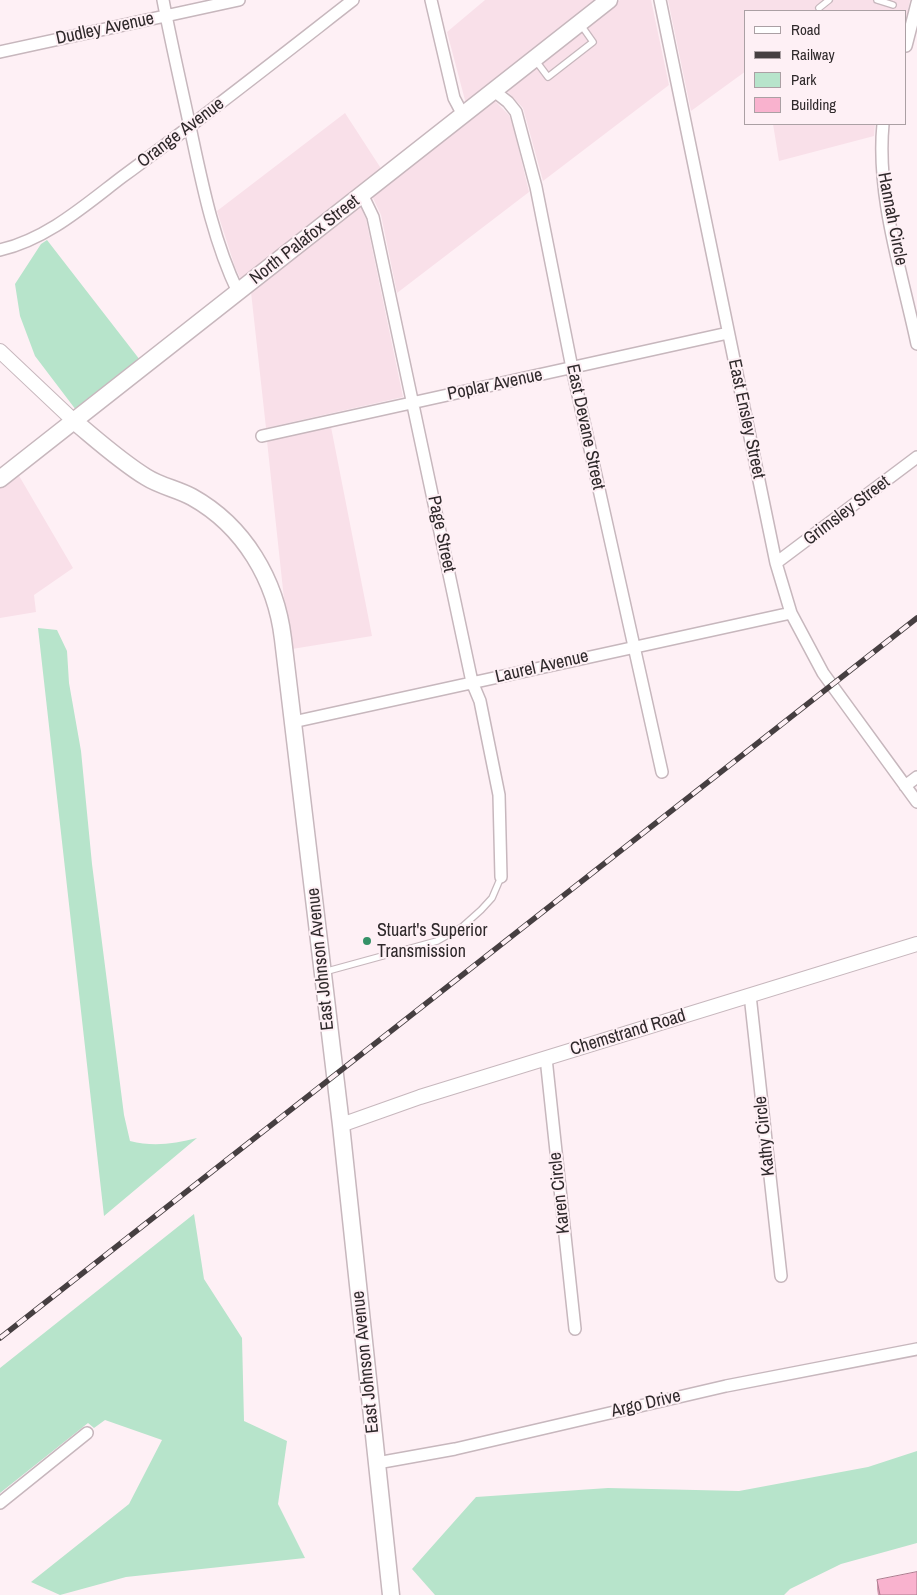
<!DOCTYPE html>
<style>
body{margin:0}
#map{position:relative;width:917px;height:1595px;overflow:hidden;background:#fef0f5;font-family:"Archivo Narrow",sans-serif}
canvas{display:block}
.legend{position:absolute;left:744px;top:10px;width:162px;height:115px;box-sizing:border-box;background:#fef0f5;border:1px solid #aba0a4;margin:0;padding:6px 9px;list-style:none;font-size:15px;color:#2f292b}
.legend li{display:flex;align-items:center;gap:10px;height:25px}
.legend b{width:25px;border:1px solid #aba0a4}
</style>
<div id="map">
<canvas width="917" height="1595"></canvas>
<ul class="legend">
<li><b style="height:6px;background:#fff"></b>Road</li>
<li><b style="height:6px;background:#463f41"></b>Railway</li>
<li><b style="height:14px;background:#b7e4cb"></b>Park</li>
<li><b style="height:14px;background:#f9b2ce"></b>Building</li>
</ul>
</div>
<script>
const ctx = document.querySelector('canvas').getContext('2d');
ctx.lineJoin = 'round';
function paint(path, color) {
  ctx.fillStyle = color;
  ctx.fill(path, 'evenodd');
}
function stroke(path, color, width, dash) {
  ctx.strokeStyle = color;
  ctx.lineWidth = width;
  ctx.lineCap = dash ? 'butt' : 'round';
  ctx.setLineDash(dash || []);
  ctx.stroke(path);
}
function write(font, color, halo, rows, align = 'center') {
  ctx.font = font + ' "Archivo Narrow",sans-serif';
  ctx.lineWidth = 4;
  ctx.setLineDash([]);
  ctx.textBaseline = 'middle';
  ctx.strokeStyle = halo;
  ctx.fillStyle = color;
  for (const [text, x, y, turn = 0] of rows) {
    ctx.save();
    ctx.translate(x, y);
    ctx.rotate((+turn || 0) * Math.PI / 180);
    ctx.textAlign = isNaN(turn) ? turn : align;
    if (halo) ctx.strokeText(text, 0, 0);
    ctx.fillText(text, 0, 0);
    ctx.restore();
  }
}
const built = new Path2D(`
 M485,0H598L466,104L447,32Z
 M620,0H651L669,85L543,181L523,108L506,90Z
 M668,0H910L906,20V11H746V71L691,111Z
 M494,100L509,115L513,125L529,192L397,293L381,215L372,196Z
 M345,113L382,170L241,280L235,267L217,211Z
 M773,124H875L874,136L779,161Z
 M360,205L366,219L403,397L266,428L251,292Z
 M331,427L372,636L292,649L284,599L267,441Z
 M18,474L73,568L34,595L36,612L0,618V488Z`);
const green = new Path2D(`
 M47,240L140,360L76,410L35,356L20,316L15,284L41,244Z
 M38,628L57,630L67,651L69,683L81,751L92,864L124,1115L130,1141C153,1147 174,1144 197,1138L104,1216Z
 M194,1214L204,1279L242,1338L244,1421L287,1441L278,1504L305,1558L126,1577L60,1595L31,1582L129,1504L162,1440L105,1420L94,1428L88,1423L0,1493V1368Z
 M917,1451V1543L841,1564L790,1589L784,1595H435L412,1569L476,1497L608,1488L739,1491L868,1467Z`);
const service = new Path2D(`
 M877,0L893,5
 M819,8L829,0
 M536,61L548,77L593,42L581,25
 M324,972L437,941L462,927L481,910L492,898L501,877`);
const minor = new Path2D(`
 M163,0C171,42 181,85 190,127C202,183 213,240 238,292
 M431,0L454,98L463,115
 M660,0L776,563L791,613L823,673L917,802
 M906,46L917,3
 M0,52L239,0
 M494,91L508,102L516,112L536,187L572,368L662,772
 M883,124C876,196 902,273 917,344
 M362,194L373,217L472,682L480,701L499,795L501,877
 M0,250C47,239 84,206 122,177C200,120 276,60 353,0
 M262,436L728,333
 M776,563L917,457
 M293,722L791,613
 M905,786L917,777
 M750,995L781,1276
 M546,1058L575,1329
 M377,1463L455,1449L726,1386L917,1349
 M0,1503L87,1433`);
const tertiary = new Path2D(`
 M0,351L74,421
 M341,1125L420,1097L917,944`);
const secondary = new Path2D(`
 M74,421C97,440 120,461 146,477C160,486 177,489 192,497C244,526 276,580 283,639L341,1125L391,1595
 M0,479L609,0`);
const rail = new Path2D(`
 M0,1338L917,618`);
const wall = new Path2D(`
 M877,1580L917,1595H878L877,1589Z`);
const building = new Path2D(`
 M917,1572V1595H880L877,1580Z`);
const markers = [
 [367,941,5,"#359167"]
];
const streetNames = [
 ["Dudley Avenue",105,29,-12],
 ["Orange Avenue",181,133,-37],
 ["Hannah Circle",892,219,79],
 ["North Palafox Street",305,240,-38],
 ["Poplar Avenue",495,385,-12],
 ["East Ensley Street",746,419,78],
 ["East Devane Street",585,427,78],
 ["Grimsley Street",847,511,-37],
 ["Page Street",441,534,78],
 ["Laurel Avenue",542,667,-13],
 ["East Johnson Avenue",321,959,-96],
 ["Chemstrand Road",628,1033,-17],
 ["Kathy Circle",765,1136,-96],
 ["Karen Circle",560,1193,-96],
 ["East Johnson Avenue",366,1362,-96],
 ["Argo Drive",646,1404,-13]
];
const poiNames = [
 ["Stuart's Superior",377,931],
 ["Transmission",377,952]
];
paint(built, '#f9e0e9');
paint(green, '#b7e4cb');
stroke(service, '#c7b7bd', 8);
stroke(minor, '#c7b7bd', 14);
stroke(tertiary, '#c7b7bd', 16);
stroke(secondary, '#c7b7bd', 19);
stroke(service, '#fff', 5.5);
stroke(minor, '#fff', 11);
stroke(tertiary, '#fff', 14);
stroke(secondary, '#fff', 16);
stroke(rail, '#463f41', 5.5);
stroke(rail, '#fef0f5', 4, [11]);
paint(wall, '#d699b1');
paint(building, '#f9b2ce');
stroke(building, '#ae7d90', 1);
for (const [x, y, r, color] of markers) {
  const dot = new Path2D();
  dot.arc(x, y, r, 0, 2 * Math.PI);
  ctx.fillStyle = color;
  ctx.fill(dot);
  stroke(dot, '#fef0f5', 2);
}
write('18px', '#2f292b', '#fef0f5', streetNames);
write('18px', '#2f292b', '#fef0f5', poiNames, 'left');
</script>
